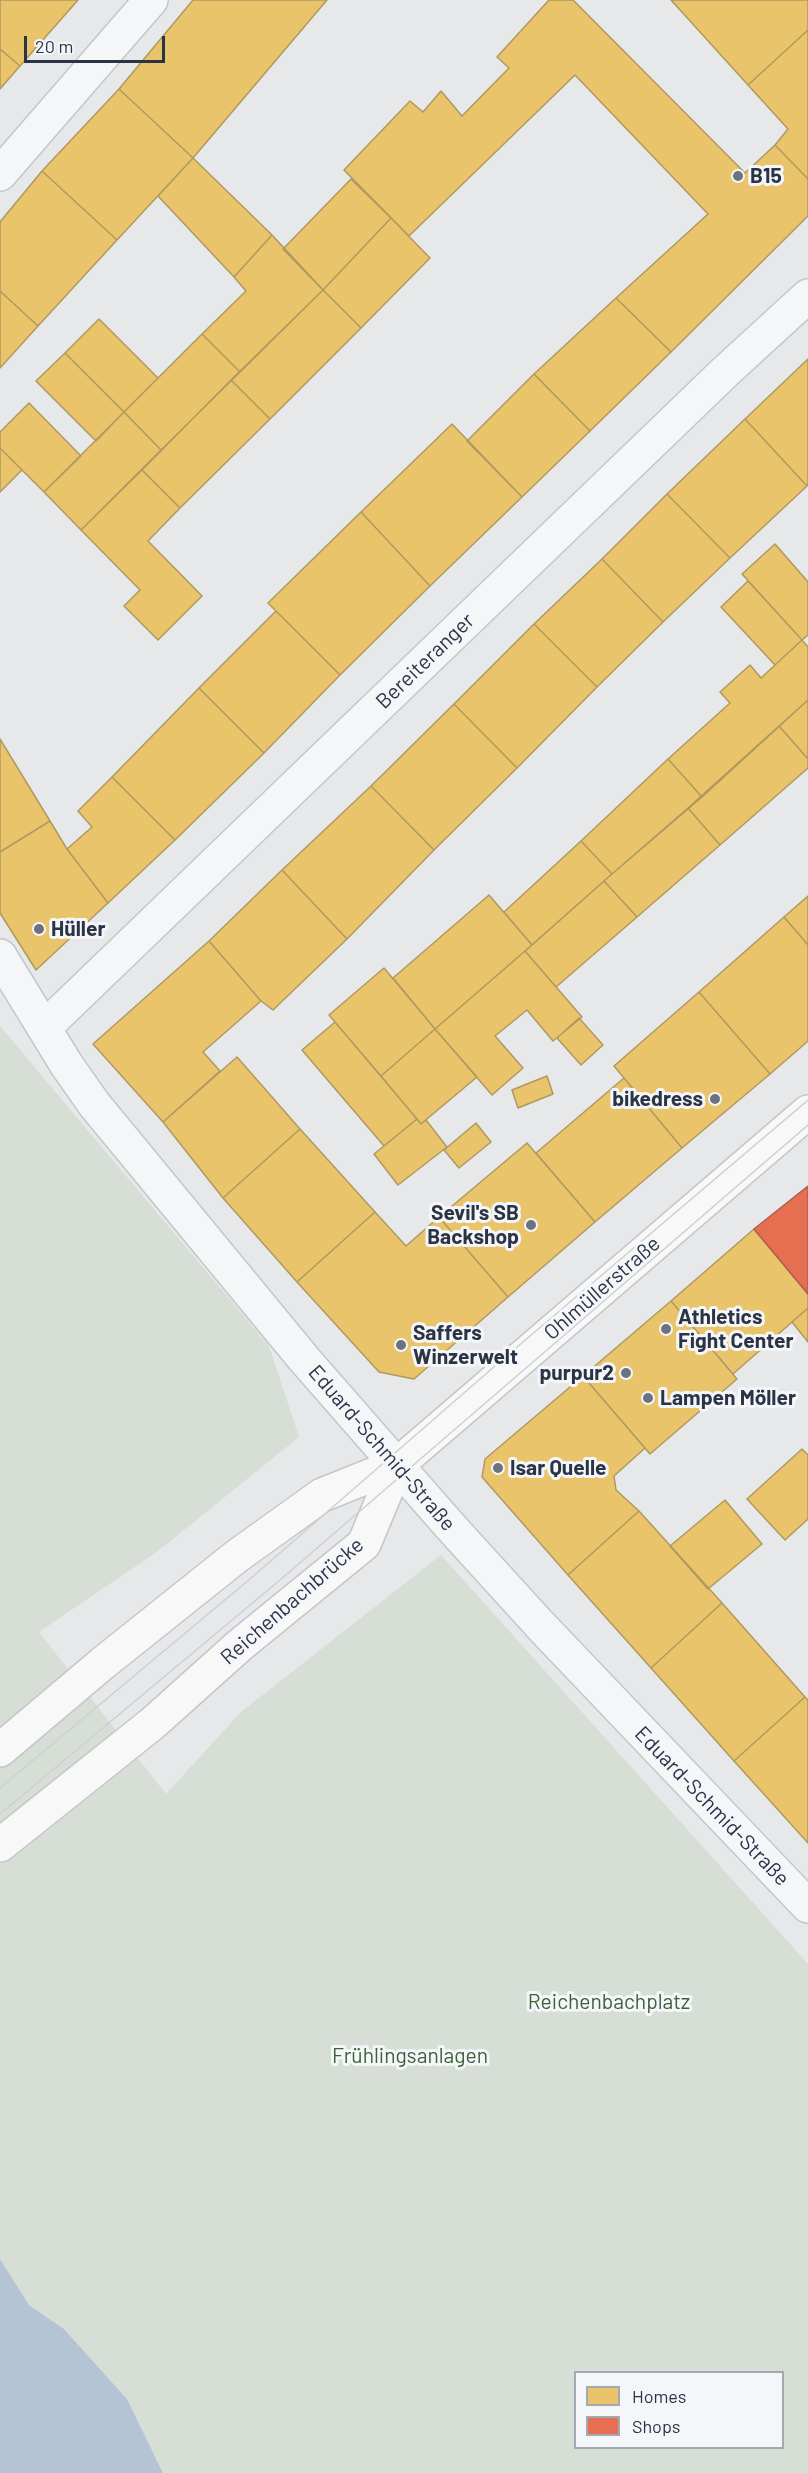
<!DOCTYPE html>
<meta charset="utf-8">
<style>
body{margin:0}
#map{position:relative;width:808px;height:2473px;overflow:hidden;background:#e6e8ea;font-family:Barlow,sans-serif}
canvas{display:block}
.legend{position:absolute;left:574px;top:2371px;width:210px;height:78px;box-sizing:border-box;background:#f4f6f9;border:2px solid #a4a8b1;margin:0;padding:8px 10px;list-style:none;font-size:18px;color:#2b3445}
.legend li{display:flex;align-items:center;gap:12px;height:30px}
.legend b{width:30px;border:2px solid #a4a8b1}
.scale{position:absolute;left:24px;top:36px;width:141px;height:27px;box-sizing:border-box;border:3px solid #2b3445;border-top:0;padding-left:8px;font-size:18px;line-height:21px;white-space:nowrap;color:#2b3445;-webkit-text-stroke:4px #f4f6f9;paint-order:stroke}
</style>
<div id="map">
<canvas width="808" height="2473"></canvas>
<ul class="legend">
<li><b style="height:16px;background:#e9c46a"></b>Homes</li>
<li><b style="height:16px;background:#e76f51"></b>Shops</li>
</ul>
<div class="scale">20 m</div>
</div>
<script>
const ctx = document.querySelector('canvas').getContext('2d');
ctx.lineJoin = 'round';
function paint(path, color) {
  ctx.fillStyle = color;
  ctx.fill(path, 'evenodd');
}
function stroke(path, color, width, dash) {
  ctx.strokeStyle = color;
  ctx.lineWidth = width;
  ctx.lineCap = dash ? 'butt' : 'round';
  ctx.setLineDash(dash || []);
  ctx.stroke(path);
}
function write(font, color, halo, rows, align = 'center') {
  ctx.font = font + ' Barlow,sans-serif';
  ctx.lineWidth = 6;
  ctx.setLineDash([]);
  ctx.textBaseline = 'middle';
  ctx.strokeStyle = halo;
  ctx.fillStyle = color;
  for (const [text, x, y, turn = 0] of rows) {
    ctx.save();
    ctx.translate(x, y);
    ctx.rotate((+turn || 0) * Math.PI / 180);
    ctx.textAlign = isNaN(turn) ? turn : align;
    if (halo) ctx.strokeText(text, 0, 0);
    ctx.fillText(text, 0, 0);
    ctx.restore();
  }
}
const green = new Path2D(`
 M0,1026L269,1346L299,1437L158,1551L39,1632L166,1794L241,1712L441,1555L808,1964V2473H163L127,2399L64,2329L29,2305L0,2259ZM576,2372H782V2448H576Z`);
const water = new Path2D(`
 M0,2259L29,2305L64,2329L127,2399L163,2473H0Z`);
const homes = new Path2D(`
 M0,0H78L20,66L0,49Z
 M193,0H327L193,158L119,89Z
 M549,0H573L745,173L775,145L808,179V216L671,352L616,298L708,214L575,75L409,236L344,170L410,101L423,112L441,91L462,116L509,68L497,57Z
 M671,0H808V30L748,85Z
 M808,30V179L775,145L788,129L748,85Z
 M0,49L20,66L0,89Z
 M119,89L193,158L117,240L42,171Z
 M193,158L272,235L234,277L158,196Z
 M42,171L117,240L38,326L0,291V222Z
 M351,179L391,218L323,290L283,249Z
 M391,218L430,258L361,328L323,290Z
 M272,235L323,290L240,372L202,334L246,291L234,277Z
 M323,290L361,328L270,419L231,380Z
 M0,291L38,326L0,368Z
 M616,298L671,352L590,431L534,374Z
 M99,319L158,378L124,412L65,353Z
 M202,334L240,372L161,450L124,412Z
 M65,353L124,412L96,441L36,381Z
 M808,359V484L807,486L745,419Z
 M534,374L590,431L522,497L467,441Z
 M231,380L270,419L180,508L142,470Z
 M29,403L81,456L44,492L0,448V432Z
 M124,412L161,450L81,530L44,492Z
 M745,419L807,486L730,558L667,494Z
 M452,424L522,497L430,586L361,512Z
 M0,448L22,470L0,492Z
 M142,470L180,508L148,541L202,596L158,640L124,606L140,590L81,530Z
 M667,494L730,558L663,622L602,559Z
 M361,512L430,586L340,675L268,603Z
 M775,544L808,582V635L802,640L742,574Z
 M602,559L663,622L597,687L534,624Z
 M748,581L802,640L775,665L721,607Z
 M276,611L340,675L264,753L199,688Z
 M534,624L597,687L517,768L454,704Z
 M802,640L808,647V700L702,797L668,759L730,703L720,692L750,665L761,678Z
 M199,688L264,753L175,840L112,777Z
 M808,700V759L779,726Z
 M454,704L517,768L434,850L371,786Z
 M779,726L808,759V768L720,845L688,808Z
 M0,739L50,821L0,852Z
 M668,759L702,797L612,874L581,841Z
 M112,777L175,840L108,903L67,849L92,827L78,811Z
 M371,786L434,850L347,939L282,870Z
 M688,808L720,845L637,917L604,881Z
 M50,821L67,849L108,903L36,970L0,913V852Z
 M581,841L612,874L532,945L504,912Z
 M282,870L347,939L273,1010L261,1001L209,941Z
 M604,881L637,917L556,987L525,951Z
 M489,895L532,945L435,1029L393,978Z
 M808,896V945L784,917Z
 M784,917L808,945V1041L770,1074L699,992Z
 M209,941L261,1001L203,1052L220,1071L163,1122L93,1044Z
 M525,951L582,1017L553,1041L527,1010L495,1036L523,1068L492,1095L435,1029Z
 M384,968L435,1029L381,1076L329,1015Z
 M699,992L770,1074L682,1148L614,1066Z
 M579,1018L603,1045L581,1065L557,1038Z
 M335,1022L417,1119L384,1146L302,1050Z
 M435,1029L477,1077L421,1124L381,1076Z
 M237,1057L300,1129L223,1198L163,1122Z
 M547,1076L553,1094L518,1108L512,1090Z
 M624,1078L682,1148L595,1222L536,1153Z
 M417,1119L421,1124L426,1120L447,1147L398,1185L374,1154Z
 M476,1123L491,1142L459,1168L444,1150Z
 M300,1129L375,1212L297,1282L223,1198Z
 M527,1143L595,1222L508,1297L439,1217Z
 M375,1212L406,1246L439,1217L508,1297L414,1379L379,1372L297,1282Z
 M754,1229L808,1294V1308L733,1374L671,1301Z
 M671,1301L737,1379L650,1454L583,1376Z
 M808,1308V1342L792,1322Z
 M583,1376L645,1448L614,1476L616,1490L639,1511L568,1575L482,1477L485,1459Z
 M802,1449L808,1455V1519L785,1540L747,1499Z
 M725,1500L762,1544L708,1589L670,1546Z
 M639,1511L722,1603L651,1668L568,1575Z
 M722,1603L805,1697L734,1761L651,1668Z
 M805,1697L808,1700V1843L734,1761Z`);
const shops = new Path2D(`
 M808,1186V1294L754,1229Z`);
const street = new Path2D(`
 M0,174L151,0
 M0,956L66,1064L94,1104L304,1359L450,1526L541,1626L808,1906
 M44,1028L725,372L808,296`);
const secondary = new Path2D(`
 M0,1750L103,1663L237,1556L322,1495L397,1465L808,1112
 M0,1845L153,1723L240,1645L364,1544L397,1465`);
const tram = new Path2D(`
 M0,1788L250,1579L510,1353L808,1100
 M0,1814L280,1580L808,1125`);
const markers = [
 [738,176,6,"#6c737f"],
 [39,929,6,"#6c737f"],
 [715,1099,6,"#6c737f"],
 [531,1225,6,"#6c737f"],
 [666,1329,6,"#6c737f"],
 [401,1345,6,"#6c737f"],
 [626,1373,6,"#6c737f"],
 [648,1398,6,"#6c737f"],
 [498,1468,6,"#6c737f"]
];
const poiNames = [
 ["B15",750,176],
 ["Hüller",51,929],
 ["bikedress",703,1099,"right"],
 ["Sevil's SB",519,1213,"right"],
 ["Backshop",519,1237,"right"],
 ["Athletics",678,1317],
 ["Fight Center",678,1341],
 ["Saffers",413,1333],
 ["Winzerwelt",413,1357],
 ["purpur2",614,1373,"right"],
 ["Lampen Möller",660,1398],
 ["Isar Quelle",510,1468]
];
const streetNames = [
 ["Bereiteranger",425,661,-44],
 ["Ohlmüllerstraße",602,1288,-41],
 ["Eduard-Schmid-Straße",382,1448,49],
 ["Reichenbachbrücke",292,1601,-41],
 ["Eduard-Schmid-Straße",712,1806,46]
];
const parkNames = [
 ["Reichenbachplatz",609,2002],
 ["Frühlingsanlagen",410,2056]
];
paint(green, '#d6ded6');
paint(water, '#b4c4d5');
paint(homes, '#e9c46a');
stroke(homes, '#b0995f', 1.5);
paint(shops, '#e76f51');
stroke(shops, '#af5d4d', 1.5);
stroke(street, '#c4c6c8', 36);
stroke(secondary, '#c4c6c8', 36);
stroke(street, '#f5f6f7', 33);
stroke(secondary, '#f8f8f8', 33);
stroke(tram, '#cecfd2', 1.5);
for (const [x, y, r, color] of markers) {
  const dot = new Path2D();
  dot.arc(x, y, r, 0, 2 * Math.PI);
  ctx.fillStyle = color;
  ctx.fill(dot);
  stroke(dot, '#f4f6f9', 2);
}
write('bold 21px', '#2b3445', '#f4f6f9', poiNames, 'left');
write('21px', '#2b3445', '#f4f6f9', streetNames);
write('21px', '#3f6138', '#f4f6f9', parkNames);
</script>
